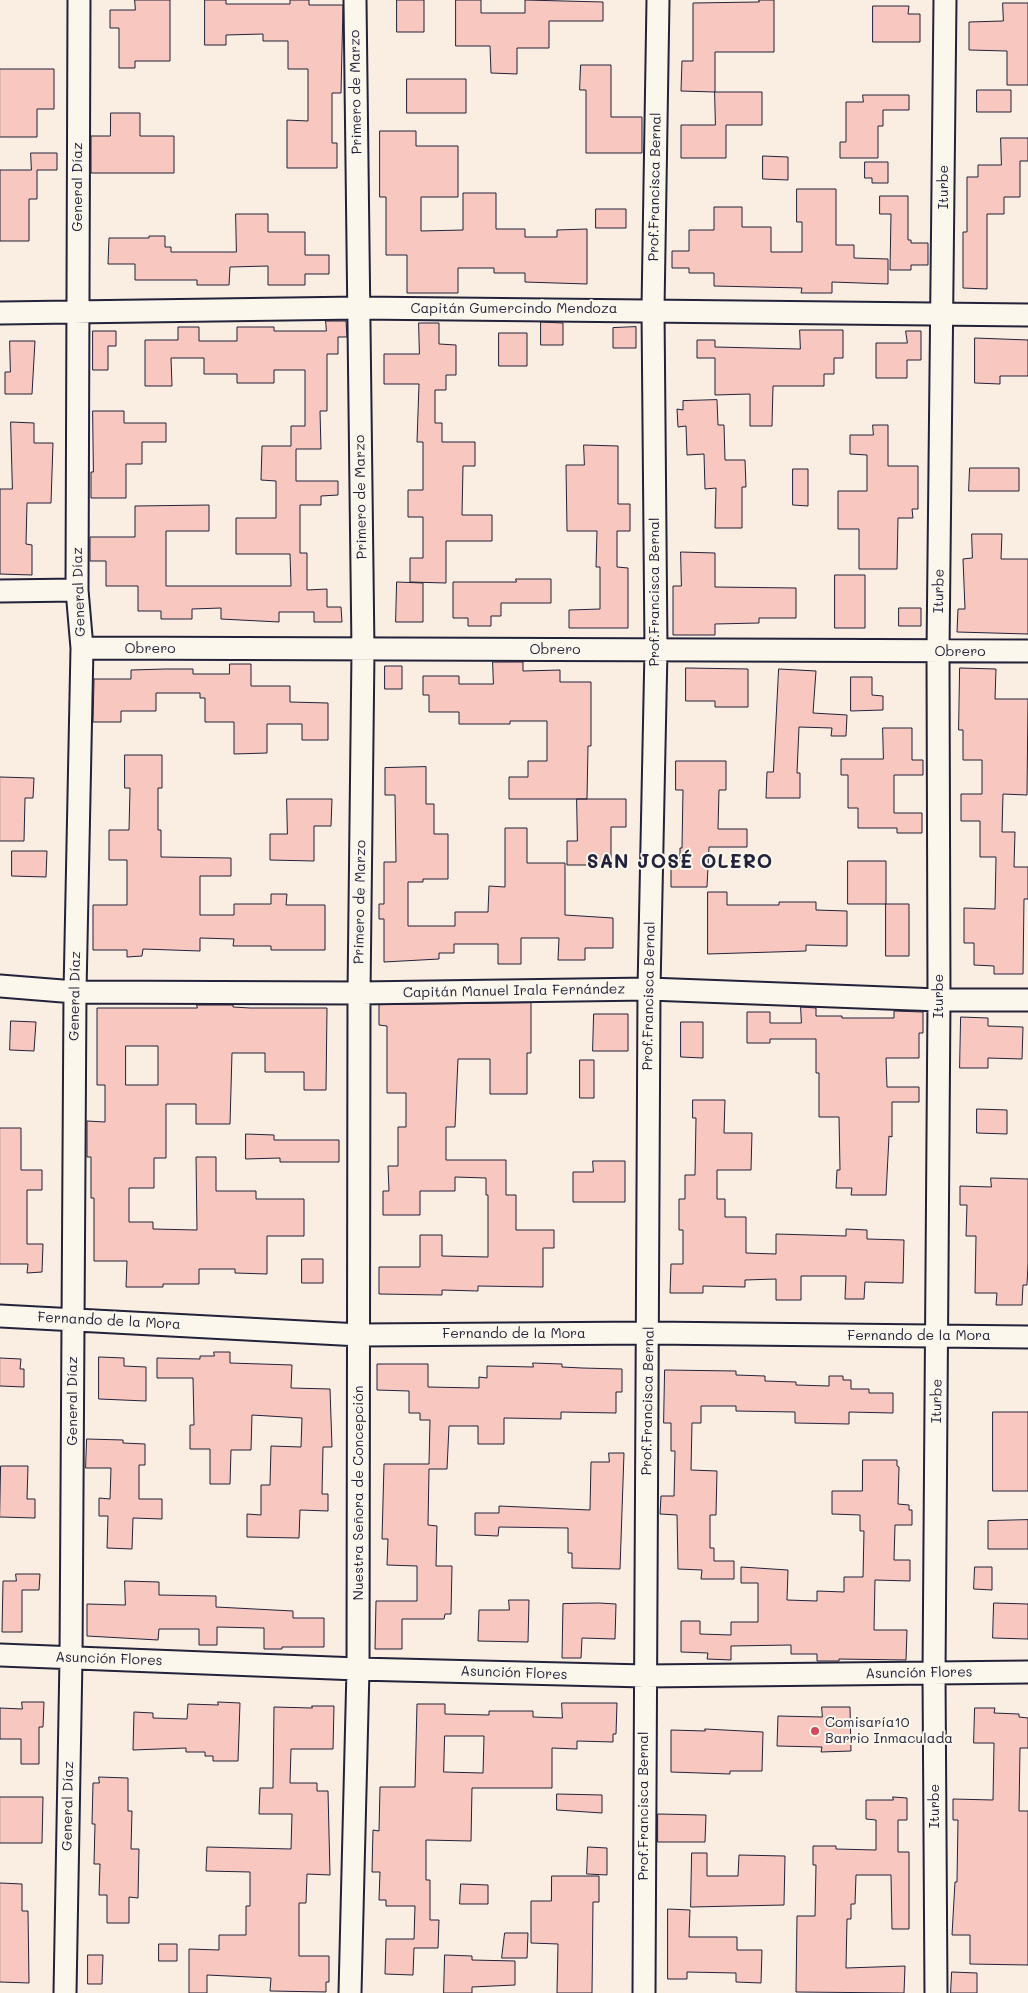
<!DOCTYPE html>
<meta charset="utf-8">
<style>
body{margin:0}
canvas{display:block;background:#faeee3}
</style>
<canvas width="1028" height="1993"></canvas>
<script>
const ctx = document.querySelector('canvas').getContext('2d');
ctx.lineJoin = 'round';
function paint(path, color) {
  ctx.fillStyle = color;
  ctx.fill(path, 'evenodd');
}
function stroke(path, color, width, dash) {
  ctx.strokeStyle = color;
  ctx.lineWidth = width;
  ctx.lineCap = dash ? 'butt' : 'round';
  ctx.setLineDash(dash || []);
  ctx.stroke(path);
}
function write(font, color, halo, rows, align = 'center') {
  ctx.font = font + ' Mali,sans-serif';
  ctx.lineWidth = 4;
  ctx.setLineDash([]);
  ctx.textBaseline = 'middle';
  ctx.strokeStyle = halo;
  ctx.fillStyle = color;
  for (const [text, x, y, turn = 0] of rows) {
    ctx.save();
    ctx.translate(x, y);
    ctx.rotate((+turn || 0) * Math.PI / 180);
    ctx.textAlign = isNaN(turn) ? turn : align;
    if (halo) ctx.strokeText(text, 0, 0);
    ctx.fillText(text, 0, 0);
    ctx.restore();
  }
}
const building = new Path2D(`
 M135,0H170V61H135V68H119V28H110V10H135Z
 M205,0H226V4H290V0H309V5H343L341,93H332V143H337V168H287V120L308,121V69H288V41H263V34L226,35V45H205Z
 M397,0H424V32H397Z
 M456,0H481V13H525V0L603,2V21H549V48H517V74L491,73L490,46H456Z
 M759,0H774V52H715V92L681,91L682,61H693V3L759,2Z
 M1003,3H1028V85H1007V51L969,50V22L1003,21Z
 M873,6H909L908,14H920V42H873Z
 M581,65H611V117H642V153H586V90H580Z
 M0,69H54V109H37V137H0Z
 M407,79H466V113H407Z
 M977,90H1011V112H977Z
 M715,92H762V125H726V158H681V125H715Z
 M863,95H909V110H883V126H878V158H840V142H846V102H863Z
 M111,113H140V136H174V173H91V136H110Z
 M380,131H416V146H458V197H421V231L463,230V193H496V229H525V237H557V230L587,229V284L525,282V273H494V268H458V293H407V255H386V197H380Z
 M1001,138H1028V161H1020V197H1004V214H987V289L963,288V232H967V177H978V165H1001Z
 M31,153H57V170H37V199H29V241H0V170H31Z
 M763,156L788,157V180L763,179Z
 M865,162H888V183H872V178H865Z
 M797,189H836V245H854V258L888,259V284L832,282V293H801L802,288L714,286V273H689V268H672V251H689V230H714V207H742V227H771V252H802V222H797Z
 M880,196H908V240H911V243H928V265H911V270H890L891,214H880Z
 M596,209H626V228H596Z
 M236,214H268V232H305V255H329V274H305V285H268V266L230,267L229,285H197V280H135V264H108L109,238H149V236H165V247H171V252H236Z
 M326,321H346L347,337H338V354H327V411H320L321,449H296V481H338V495L321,496V505H300V553H307V590L327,589V607H341L342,622H314V612H279V622L221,619V608L192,609V619H161V611H138V586H106V561H90V537H135V506L209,505V531H166V586H291L290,554H236V518H276V481L261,480L262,446H291V426H305V370H274V383H237V374H204V358H171L172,386H145V340H178V327H199V341H237V327H274V331H326Z
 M541,322L563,323V345H541Z
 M419,323H439V344L456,345V375H446V390H435V423H442V442H475V466H463L462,515H492V541H446V583L410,582V558H423V517H408V490H423V442H417L419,384H384V354H419Z
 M636,327V348H613V328Z
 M800,330H843V358H834V374H824V386H773L772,426H750V394L715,395V358H697V340H715V347L800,349Z
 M93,331H116V346H108V370H93Z
 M906,331H921V360H907V378H876V343H907Z
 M499,333H527V366H499Z
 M975,338L1028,340V376H1000V384L975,383Z
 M10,341H35L32,394H5V372H10Z
 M717,400L718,425H724L725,460H745L746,487H742V528H715L716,488L705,489L704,454L687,455L686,426L678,427L677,409L683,410V401Z
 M93,411H124V423H166V442H142V464H126V498H91V472H93Z
 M11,422L34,423V443H53L51,503H27L26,544L32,545V575L0,574V489H12Z
 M873,425H888V466H918V509H912L913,518H898L897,569H859V529H838V491H867V455L850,454V435H873Z
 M584,445L618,446V504H630V531H617V567L628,568V628H569V610L600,609V567H596L597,531H567L566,465H584Z
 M970,468H1019V491H969Z
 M793,469H808V506L793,505Z
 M972,534H1002L1001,559H1028V634L957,632L958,609H965L963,559L972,558Z
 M681,552L715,553V587L796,588V618H759V623L715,624V635H673V586H681Z
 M835,575H865V628H835Z
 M516,579H551V603H501V616H491V626H468V618H453V582H516Z
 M397,582L423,583V622H396Z
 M899,608H921V626H899Z
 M493,662H523V671L560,670V682H591V746H588L587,799H509V777H528V761H547V721H510V724H459V712H429V695H423V676H459V684H493Z
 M230,664H251V686H290V702L328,703V740H302V724H267V753L234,754V722H205V698H200V693H156V711H121V722H93L94,679H131V670L165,669H193V674H229Z
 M385,666H402V689H385Z
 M686,668L748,669V707H715V701H686Z
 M960,668L996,669L995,699H1028L1027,795L1003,794L1002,832H1015L1014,867H1028V899H1024L1023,974H994V966L974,965V943H964V908L995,909L996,857H980V821H961V794H982V760H963V730H959Z
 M779,669L816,671L813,713L847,715L846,736H831L832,728L799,727L797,773H800V798H766L767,772H773Z
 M851,677H872V695L883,696V710L851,711Z
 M883,728H912V760H923V775H894V813H922V833H897V828H858V808H848V775H841V759H883Z
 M125,755H162V788H158V830H161V857L231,858V876H200V915H234V904H271V894H287L286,905H325V950H271V946H233L234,939L200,938V951L143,949L142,956L127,957V950H93V905H127V860H109V830H129L130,788H125Z
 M676,761H726V790H719L718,829H747V847H709L707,887H671V862H680V848H682L683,790H676Z
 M426,767V804H434V834H448V879H423V882H408V926H455V912H488L489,886L505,887V828H527V863H565V915L613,918V948H585V960H558L559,938H521V964H498V944H454V953H439V959L384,962V919H379V904H384V862H396L395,795H385V768Z
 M0,777L34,778L33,798H25L24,841H0Z
 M287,799H332L331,826H314V861L270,860V834H287Z
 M577,799H626V827H611V865H567V841H577Z
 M12,851H47L46,877L12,876Z
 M848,861H886V904H848Z
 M708,892H727V905H779V902H816V910L847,911V946L806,945V951L708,954Z
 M886,904H909V956H886Z
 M531,1003V1053H527V1094H490V1059H458L455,1127H446V1160H506V1195H516V1230H554V1248H543V1287L478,1286V1291L442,1290V1295L379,1294V1267H420V1235H442V1256L488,1257V1195H486V1178L455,1177V1191H420V1215H383V1191H389L388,1166H398V1127H406V1093H387V1026L379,1025V1005Z
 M197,1005H233V1007L250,1008H327L326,1090H304V1072H265V1053H232L230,1124H196V1104H166V1158H154V1188H129V1222H153V1229L197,1230L196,1157H216V1191H256V1199H304V1236H267V1274L235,1273V1269H199V1284H163V1287H126L127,1261H94V1198H91V1157H87V1121L105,1122V1085H97V1008H197ZM126,1046H158V1085H126Z
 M801,1007L816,1008V1016H842V1018H894V1011L923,1012V1033H919V1058H886L887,1087H919V1102H892V1137L889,1136L886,1195H851L852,1188H836L837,1170H840L839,1117H819V1073H816V1039H770V1043H747V1012H770V1023H801Z
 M594,1014H628V1051H593Z
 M961,1017L988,1018V1026L1023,1027L1022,1059L988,1058V1068H960Z
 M11,1021L36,1022L34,1051L10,1050Z
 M681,1022H703V1058L681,1057Z
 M580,1060H594V1098H580Z
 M693,1100H725L724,1133H752L751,1170H717V1199H725V1217H746V1253L776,1254V1234L846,1236V1229L867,1230V1239L904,1240L903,1283L865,1282L864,1299H845L846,1276H801V1300H776V1279L745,1280V1287L703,1286V1293H670L671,1264H683V1230H679V1199H685V1175H695L696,1118H693Z
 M977,1109L1007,1110V1134L977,1133Z
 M0,1128H21V1170H42V1190H27V1244H43L42,1272L27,1273L28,1264H0Z
 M246,1134L274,1135V1140H339V1162H280V1158L246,1159Z
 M593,1161H625V1202H573V1172H593Z
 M991,1178L1028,1179V1264L1027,1285H1023L1022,1305H996L997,1293H975L976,1236H966L967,1205H960V1186L991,1187Z
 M302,1259H323V1283H302Z
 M214,1352H230V1363L292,1365L291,1388L330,1389L332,1447H323L322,1494H328V1511L300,1510L299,1538L247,1537V1514L261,1515V1485H270L271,1446L301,1447L302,1418L252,1415L251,1450H231L230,1484H210V1449H190V1425H194L193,1378H157V1358L200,1359V1356H214Z
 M99,1357L124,1358V1366L146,1367V1401L99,1399Z
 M0,1358L21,1359L20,1369H24V1387L0,1386Z
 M533,1363L562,1364V1367L582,1368L622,1369V1392H616V1413L561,1412V1419L504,1418V1444H478V1426H449L447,1469H429L428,1525L437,1526L436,1566H452L451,1614H445L444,1619H402V1649H375L376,1601H417V1566L387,1565L388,1539H382L384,1464H429L430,1420H420V1413H409V1391L377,1390V1364H428V1387L479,1388V1377L487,1378V1366L533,1367Z
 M665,1370L736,1371V1375L765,1376V1381L796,1382V1385L829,1386V1376H843V1380H851V1389H869V1393H893V1413L849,1412V1424L795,1423V1412L736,1411V1406H701V1423H692L691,1470L717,1471L716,1515H710V1548H714V1561H734V1579H701L702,1570L678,1569L677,1515L660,1514L661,1496H674L675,1451H671V1423H664Z
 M993,1412H1028V1491H993Z
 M87,1439L123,1440V1443L145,1444V1465H139V1499H162V1519L133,1518L132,1549L107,1548L108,1516H99V1498L110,1499L111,1468H86Z
 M609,1453H624L620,1569L572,1568V1553H568V1528L499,1527L498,1536L475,1535V1513H499V1506L590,1510L591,1462H609Z
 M863,1460H897V1466L899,1467L898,1504L909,1505V1510H912V1525H895L894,1560H910V1581L875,1580L874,1630H907L906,1660L839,1659V1661H817V1654H791V1645L731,1646V1660L707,1659L708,1653L681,1652V1621H700V1634L731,1635V1622H758V1583H741V1567L788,1570L787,1600L817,1601V1591L844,1592V1577H863L864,1531H860V1515L832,1514V1491H862Z
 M1,1466H28L27,1499H35V1518L0,1517Z
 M1028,1520V1549H988V1521Z
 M975,1567H992V1590L974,1589Z
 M16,1574H40L39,1590H22V1632H2L3,1581H16Z
 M125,1581L159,1582V1595L216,1596V1607L293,1611V1618H324V1647H282V1649H264V1628L217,1627V1645H199V1629H159L158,1640L87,1636V1604L125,1605Z
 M509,1600H529L528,1642L478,1641L479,1610H509Z
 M599,1603L616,1604L615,1639L582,1638L581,1658H562L563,1604Z
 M994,1603L1028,1604V1639L993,1638Z
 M22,1702H44L43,1727H39V1764H21V1739H0V1708L22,1709Z
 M218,1702L240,1703L238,1761H213V1756H205V1752H186V1748L133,1750L134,1712L153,1713V1718L187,1719L188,1704L218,1705Z
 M562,1703H617L616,1734H613V1742L577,1741V1749L552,1748V1788H472L471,1841L426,1840V1880H430V1920H439L438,1948H414L413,1975L385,1974L386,1939H414L415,1906H386V1900H379L380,1872H372L373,1830L379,1831L380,1787H415L417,1704H445V1714L489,1715V1711H533V1717L562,1718ZM445,1736H484L483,1773L444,1772Z
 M312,1706H334L333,1749H291L290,1783H317V1791H328L330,1875L307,1874L306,1903H299V1956H329V1982H326V1992L270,1991L271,1978L207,1975V1993H189V1949L219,1950V1935H246V1906H250V1872L206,1871L207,1847L291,1849L292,1814H259L260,1788H273L274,1707L312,1708Z
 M822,1707H850L851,1751L821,1752L822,1747L777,1746L778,1716L822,1717Z
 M975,1708H995L994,1713L1019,1714V1717L1028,1718V1748H1020L1019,1811H1028V1965L970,1964V1935H952L955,1882H957L958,1820H953V1799L993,1800L994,1743H974Z
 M705,1729L763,1732L762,1771H730V1774L671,1772V1730L705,1731Z
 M99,1777L128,1778V1811H132L131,1849H139L138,1898L129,1897V1923H107V1895H99L100,1864H94L95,1824H92L93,1783H99Z
 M557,1794L602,1795V1813L557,1810Z
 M0,1797H43L42,1843H0Z
 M893,1797L907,1798V1820H898V1852H909V1929H892L891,1875H856L855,1904H851V1919H847L846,1968L905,1966L904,1993L796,1992L797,1916H815L816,1865H813V1846H836V1849L876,1850V1820L866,1819V1800H893Z
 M658,1814L706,1815L705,1842H658Z
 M588,1847L607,1848V1875L587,1874Z
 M692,1853H707V1876H738L739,1855L785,1856L784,1905L691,1907Z
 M552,1876H599V1902H593L592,1993H557L558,1944L531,1943V1901H551Z
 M0,1883L22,1884V1911H28L29,1983L0,1982Z
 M461,1884L488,1885V1904H460Z
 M668,1909L690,1910L689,1937H737V1950H762L761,1983L736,1982V1973L687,1972V1979H668Z
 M505,1933H528L527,1958H502Z
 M159,1944H177V1961H159Z
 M88,1955H103L102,1984H88Z
 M445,1955L472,1956V1960L515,1961V1985L472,1987V1993H444Z
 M952,1972L977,1973V1993H951Z`);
const street = new Path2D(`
 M0,313L359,308L1028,315
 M0,591L77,590
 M82,648L1028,651
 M0,986L75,992L359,993L649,989L939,1000H1028
 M0,1316L360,1335L649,1333L1028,1337
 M0,1655L358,1669L645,1676L1028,1672
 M65,1993L71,1658L75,992L82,648L77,590L79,0
 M350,1993L358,1669L359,993L363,651L355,0
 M644,1993L649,989L656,650L653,309L658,0
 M936,1993L934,1673L939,1000L938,652L945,0`);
const markers = [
 [815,1731,5,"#d1495b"]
];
const streetNames = [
 ["Primero de Marzo",356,92,-91],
 ["General Díaz",78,187,-90],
 ["Prof.Francisca Bernal",655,187,-89],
 ["Iturbe",944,187,-90],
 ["Capitán Gumercindo Mendoza",514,309],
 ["Primero de Marzo",361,497,-91],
 ["Iturbe",939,591,-89],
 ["General Díaz",79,592,-92],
 ["Prof.Francisca Bernal",655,592,-90],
 ["Obrero",150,649],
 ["Obrero",555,650],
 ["Obrero",960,652],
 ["Primero de Marzo",360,902,-89],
 ["Capitán Manuel Irala Fernández",514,991,-1],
 ["General Díaz",75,996,-89],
 ["Prof.Francisca Bernal",649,996,-89],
 ["Iturbe",939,996,-90],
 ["Fernando de la Mora",109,1321,3],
 ["Fernando de la Mora",514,1334],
 ["Fernando de la Mora",919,1336],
 ["General Díaz",73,1401,-90],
 ["Prof.Francisca Bernal",648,1401,-89],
 ["Iturbe",937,1401,-89],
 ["Nuestra Señora de Concepción",359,1493,-90],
 ["Asunción Flores",109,1659,2],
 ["Asunción Flores",514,1673,2],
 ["Asunción Flores",919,1673,-1],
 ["General Díaz",68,1806,-89],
 ["Prof.Francisca Bernal",644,1806,-90],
 ["Iturbe",935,1806,-90]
];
const poiNames = [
 ["Comisaría10",825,1723],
 ["Barrio Inmaculada",825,1739]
];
const districtNames = [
 ["SAN JOSÉ OLERO",680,862]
];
paint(building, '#f8c8c0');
stroke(building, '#22223b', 1);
stroke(street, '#22223b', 25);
stroke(street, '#fbf7ec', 21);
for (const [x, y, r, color] of markers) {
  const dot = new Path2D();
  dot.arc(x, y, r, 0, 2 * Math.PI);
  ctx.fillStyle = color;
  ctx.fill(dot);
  stroke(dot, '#fbf7ec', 2);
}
write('14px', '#22223b', '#fbf7ec', streetNames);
write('14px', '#22223b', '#fbf7ec', poiNames, 'left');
ctx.letterSpacing = '1px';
write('bold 19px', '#22223b', '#fbf7ec', districtNames);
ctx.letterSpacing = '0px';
</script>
